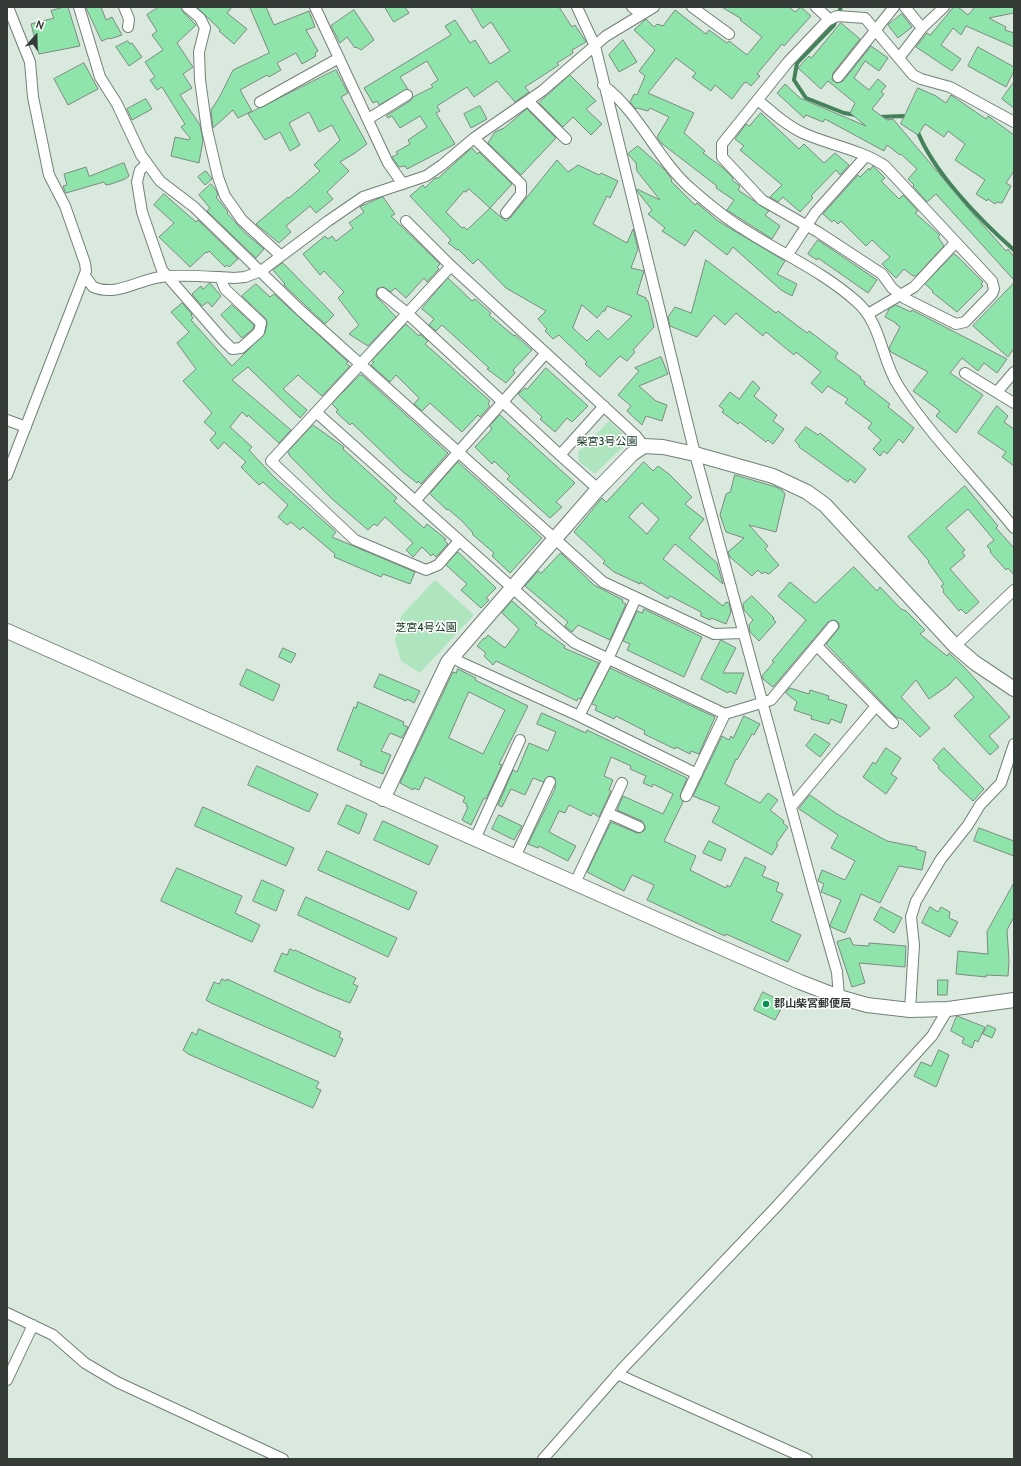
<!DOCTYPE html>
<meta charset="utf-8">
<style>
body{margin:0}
#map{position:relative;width:1021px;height:1466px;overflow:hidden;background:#dae9de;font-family:Cabin,sans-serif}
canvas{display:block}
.frame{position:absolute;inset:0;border:8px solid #353b37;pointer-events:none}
.north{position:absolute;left:16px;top:16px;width:40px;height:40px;-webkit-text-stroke:3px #fff;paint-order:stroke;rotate:20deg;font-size:11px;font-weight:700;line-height:16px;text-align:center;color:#353b37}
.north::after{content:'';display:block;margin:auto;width:14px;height:18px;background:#353b37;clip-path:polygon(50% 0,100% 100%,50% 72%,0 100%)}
</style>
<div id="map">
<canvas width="1021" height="1466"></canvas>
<div class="frame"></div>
<div class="north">N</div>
</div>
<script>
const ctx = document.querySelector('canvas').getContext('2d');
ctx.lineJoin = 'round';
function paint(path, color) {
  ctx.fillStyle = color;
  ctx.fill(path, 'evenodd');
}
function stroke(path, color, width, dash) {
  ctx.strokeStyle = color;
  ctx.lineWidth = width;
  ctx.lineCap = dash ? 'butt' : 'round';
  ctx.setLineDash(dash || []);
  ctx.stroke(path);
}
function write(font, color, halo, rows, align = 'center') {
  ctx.font = font + ' Cabin,"Noto Sans JP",sans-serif';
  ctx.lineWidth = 3;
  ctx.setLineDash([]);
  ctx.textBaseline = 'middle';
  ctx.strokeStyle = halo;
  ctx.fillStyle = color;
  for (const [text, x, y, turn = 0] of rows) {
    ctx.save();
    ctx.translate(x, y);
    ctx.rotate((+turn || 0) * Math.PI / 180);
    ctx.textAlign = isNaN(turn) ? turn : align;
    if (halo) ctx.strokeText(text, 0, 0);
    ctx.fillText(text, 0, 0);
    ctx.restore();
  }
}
const green = new Path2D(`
 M609,421L630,440L595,474L579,462L578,452Z
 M435,580L474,615L420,673L401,661L395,640L401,616Z`);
const stream = new Path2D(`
 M841,7L834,25L797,63L794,80L806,98L844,113L856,115
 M879,117L903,116L910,117
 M917,130C933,172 980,220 1014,250`);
const building = new Path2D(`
 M64,7H68L80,46L39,54L31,24L54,18L51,11Z
 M86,7H101L106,20L112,17L122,35L110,39L109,38L102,41Z
 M159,7H181L183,12L196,25L177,43L193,67L183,74L192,88L180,95L200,125L203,140L199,163L171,156L175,137L189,140L190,138L181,127L185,124L162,87L157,90L150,80L155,77L145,62L163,50L152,35L157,31L147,15Z
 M197,7H232L227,13L247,29L234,44L219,31L220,30Z
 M250,7H266L274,25L309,11L315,27L306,30L318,51L315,53L316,56L302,64L296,53L277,63L281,70L269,77L267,75L240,90L252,111L238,118L233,110L213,128L211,110L219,98L233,70L269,53Z
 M385,7H405L409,13L394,22Z
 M471,7H559L572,27L575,25L586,42L572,50L573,53L557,63L559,65L525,87L529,92L515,102L497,81L474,97L467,87L437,106L440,111L436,113L455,144L407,169L405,166L399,167L392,157L398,154L396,152L410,144L408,140L427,127L420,116L400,128L392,116L388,118L386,116L410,101L413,97L433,87L431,85L438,80L427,61L400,77L408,89L379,105L377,101L373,103L364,88L451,35L445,26L455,20L470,43L475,40L490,64L510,51L491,22L483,28Z
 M722,7H789L795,12L801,7L811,16L784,46L782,44L757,74L760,76L751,86L746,82L744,83L732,99L715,85L711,91L692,77L696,73L676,58L648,93L694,113L684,133L705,151L703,153L722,167L733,178L732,180L740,186L738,190L769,211L765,215L780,226L772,239L727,210L734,200L716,188L717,186L661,143L657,137L669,117L650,108L648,111L637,108L636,109L630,102L634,94L637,95L645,76L639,71L655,50L634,30L646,19L654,27L657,24L663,26L675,10L706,34L709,30L727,43L729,41L747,55L762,37L740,20L741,19Z
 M954,7H958L968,15L975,7H1014V13L989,18L1006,27L1005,30L1014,33V47L966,26L961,35L953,28L941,45L961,59L952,71L916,47L927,33L930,35Z
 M354,10L374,40L361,50L356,47L355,48L347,37L340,43L331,26Z
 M902,14L912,27L898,38L888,25Z
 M841,23L860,39L833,73L832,80L837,83L843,81L871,46L888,58L879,71L865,61L854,78L869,90L878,79L886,86L881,92L884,94L872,109L887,120L893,119L967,207L1006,251L1008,249L1014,257V280L936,194L927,202L913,186L914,185L908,179L917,169L901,154L900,155L887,145L884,151L825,119L823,122L806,115L804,118L777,93L785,84L800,98L866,126L850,113L855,103L828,81L821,89L798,68L809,56L811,58Z
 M623,40L637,62L619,72L609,55Z
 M128,41L130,44L132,43L142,57L129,66L116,47Z
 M978,47L1014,67V71L1006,87L968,66Z
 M84,63L98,89L68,105L54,79Z
 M336,70L348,93L341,97L367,144L355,153L340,162L349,171L327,192L333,199L316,213L310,206L286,226L291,232L279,243L256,224L288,197L289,198L320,171L314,165L340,140L332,125L319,132L309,112L289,123L300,145L290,151L280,132L265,140L248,114Z
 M570,75L596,101L586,109L602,124L591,135L573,117L563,127L539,103Z
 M1014,82V108L1002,99Z
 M918,88L936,96L946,103L951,95L986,119L988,116L1014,135V171L1006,183L1011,186L1002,203L997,202L995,204L988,199L987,201L976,194L985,180L955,160L965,144L948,131L944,137L925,124L918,135L901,124Z
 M146,99L152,109L132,120L127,109Z
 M480,106L487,119L471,128L464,114Z
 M527,109L556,138L521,175L488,143L495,132L504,128Z
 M761,113L799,149L804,144L824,163L835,153L849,165L840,175L836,170L811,196L813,198L800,212L783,197L778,202L770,197L782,185L740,150L744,146L735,139L746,124L749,126Z
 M638,146L665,170L672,180L671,181L695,205L697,203L718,221L785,261L777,274L797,284L792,296L781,290L733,247L727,255L695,230L685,246L662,231L665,228L648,214L652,210L637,191V189L660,200L637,171L636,163L628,154Z
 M472,148L477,154L479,152L512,184L490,208L506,221L511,217L557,160L568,172L578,165L599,175L601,173L618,181L610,198L607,196L593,224L627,243L633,229L638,249L631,268L644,271L637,294L646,298V300L648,301L654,327L633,350L635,352L627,361L620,356L600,377L585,364L587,362L559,335L553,339L545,331L547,329L538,319L546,311L506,288L478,259L473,264L458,249L457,250L448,243L451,240L410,196L423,185L425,188L435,178H438ZM469,189L490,208L467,230L464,227L462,228L446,212L464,191L466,192ZM582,305L597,318L603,311H605L607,306L632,316L608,340L598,330L587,341L573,328Z
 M124,163L129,176L125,179L111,184L106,185L104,182L66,193L65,192L63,186L67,185L64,174L86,167L89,176Z
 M873,166L885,178L881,181L899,199L903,195L918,211L915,213L940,235L938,237L944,246L916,276H913L904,269L896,278L882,264L890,257L872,240L866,246L841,221L838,224L834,220L832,222L823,214L858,175L860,177L869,168L870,170Z
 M206,171L212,179L205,185L198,177Z
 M211,184L216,190L218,195L216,197L228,212L227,213L245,233L264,249L256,258L207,211L210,208L199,195Z
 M164,194L196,222L198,220L238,259L229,267L227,265L225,267L209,251L207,253L206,252L190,267L159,237L174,223L154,205Z
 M383,197L395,214L391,216L440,264L437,267L439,269L427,282L424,278L406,298L395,288L391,292L383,287L377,289L376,296L396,317L368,346L349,334L359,325L338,298L344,292L324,271L320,275L303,254L325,236L328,239L332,236L336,241L353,228L349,223L364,212L360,207Z
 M818,240L877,280L868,293L818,258L817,260L808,254Z
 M954,254L957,256L983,282L981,284L983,286L957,312L932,292L933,291L925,284Z
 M706,260L776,313L778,311L807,333L809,331L838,353L835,358L861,377L860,378L865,382L864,384L890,404L888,407L914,428L903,443L899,439L887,454L884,451L880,456L873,449L881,440L868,428L872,423L845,403L848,399L828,386L822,393L811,383L821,372L796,352L794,355L766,332L763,336L736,313L725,325L714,315L697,337L670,326L668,317L675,307L691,313Z
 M283,263L334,315L325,324L284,285L285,284L273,270Z
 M448,278L472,301L475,299L491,313L489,315L514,336L515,335L532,350L513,370L515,373L506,383L487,369L489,368L442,325L436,331L429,325L434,319L422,309Z
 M210,283L221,296L212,307L208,302L202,306L192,294L201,286L203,289Z
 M1014,283V348L1008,357L973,326Z
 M256,284L270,297L274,294L348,362L346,364L350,366L322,396L298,375L283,389L307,410L300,418L248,367L232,380L291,430L279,443L248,415L247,417L242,412L230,427L252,447L249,450L274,477L336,532L332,537L415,572L410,584L383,574L381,577L334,557L335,554L303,527L300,530L291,522L287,525L278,517L288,505L263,482L259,485L241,467L246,462L224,442L218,449L210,440L216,433L204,422L212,413L183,381L196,369L177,343L189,332L171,312L182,303L192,314L191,315L193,318L191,320L232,366L265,333L267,324L266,319L242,296Z
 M232,305L254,325L253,329L242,338L221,315Z
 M896,305L911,312L912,310L1007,359L997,373L984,363L978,371L962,358L950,373L983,395L956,433L936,416L940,411L913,391L928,372L891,352L889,348L900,327L896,324V323L885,317L889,309Z
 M405,325H407L419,336L420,334L428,341L425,344L490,401L488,404L490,406L480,417L478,415L462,432L430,403L422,411L414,404L419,398L396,375L390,382L371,365L374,362L372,361Z
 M661,357L668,374L639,386L656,401L667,405L662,421L646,416L642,425L627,411L631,406L618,395L639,371L635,368Z
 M546,368L588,406L572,422L567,418L555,432L540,419L542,417L518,394L525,388L527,389Z
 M360,375H362L448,453L421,484L418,481L417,483L402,471L352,423L350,425L336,412L338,410L332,404Z
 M753,381L760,388L754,396L777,415L773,421L784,429L773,444L768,440L766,442L740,422L738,424L722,412L724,410L719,406L730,392L739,399Z
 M997,406L1008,416L1004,422L1014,429V466L1002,457L1006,452L978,433Z
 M500,415L575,483L556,502L562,507L550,518L507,479L510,476L494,461L492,464L475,447L492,429L490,426Z
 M313,425L344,447L343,449L397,498L394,501L424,528L427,524L446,539L444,540L448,544L436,557L433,554L431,556L422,547L413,557L406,550L413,543L385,517L377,526L374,524L368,530L331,498L290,456L288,452Z
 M806,427L818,435L820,433L866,469L855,483L850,479L848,482L799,447V445L795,441Z
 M458,462L542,538L510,573L492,556L494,553L472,534L473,533L462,521L448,509L447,510L430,494Z
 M644,462L653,471L658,466L669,474L692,497L685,504L704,519L689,538L717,563L723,584L675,544L663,559L723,606L726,602L729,603L731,612L726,624L711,618L710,620L701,616V612L670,596L668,599L640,582V584L614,572L603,563L605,561L574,532L602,498L606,502ZM642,503L659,519L647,534L629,517Z
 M735,475L776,487L782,490L785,494L776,532L749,525L768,546L765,549L779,565L769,574L764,572L762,574L758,570L752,576L730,557L728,552L744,538L726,532L720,515L726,494L730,492Z
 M965,486L998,526L996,528L1014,548V575L1008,568L1006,570L990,552L991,551L987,546L994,540L968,509L946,528L965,550L962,552L965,556L950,569L979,602L966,614L961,609L959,611L943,592L944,590L941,586L944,584L928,562L929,561L908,537Z
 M458,552L496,588L486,598L489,600L481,608L461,590L467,584L446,565Z
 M561,553L594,585L623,600L622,602L626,604L610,640L578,625L572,632L565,626L568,622L525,586L538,571L541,573Z
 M854,567L877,591L880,587L901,609L906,611L925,630L920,634L947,656L949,653L964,667L1010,717L989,736L999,747L990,755L954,716L974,697L956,677L949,685L929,699L916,680L901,697L930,728L920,737L902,719L896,717L826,644L839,628V623L834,620L828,622L773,687L763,679L762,676L774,662L772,661L806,620L778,596L790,582L815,603Z
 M752,596L774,618L773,619L776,622L759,641L750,632L749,625L753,620L744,610L743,604Z
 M512,601L537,623L535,625L565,646L564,648L599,663L581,699L578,698L577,701L496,661L493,665L484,656L486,653L477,646L484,638L485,639L488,635L505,648L519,629L502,613Z
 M644,609L702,637L684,677L627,650L630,644L623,641L637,611L642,613Z
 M721,640L736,648L723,673H744L736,694L729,691L728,693L701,679Z
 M283,648L296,654L291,663L279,657Z
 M610,668L715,717L699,754L691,751L690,754L676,747L675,749L644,734L645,731L616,716L614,719L595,710L597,706L592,704Z
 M247,669L280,685L273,701L240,685Z
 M458,669L476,678L475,680L528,706L499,764L502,765L486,799L484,798L471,825L462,820L468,807L466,806L467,804L463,802L465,797L425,777L419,790L414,788L413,790L400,783L453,672L456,673ZM469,692L505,710L483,754L449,738Z
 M380,674L420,691L414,703L407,699L406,701L374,687Z
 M790,688L809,694L810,690L829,696L828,699L847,705L841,723L831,719L829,724L811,719L812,716L794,710L797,702L786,693Z
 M358,702L404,722L403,725L408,727L402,738L390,733L381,751L391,755L383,774L360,765L362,761L337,750L354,707L356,708Z
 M542,713L586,733L587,730L687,778L680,796L683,802L664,841L696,856L690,870L726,888L727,885L730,887L745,857L766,867L762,876L779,883L776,891L783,894L771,921L801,935L788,962L726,934L725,936L647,900L654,885L632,875L624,891L587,872L611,822L637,833H640L645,830V826L642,821L617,810L623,796L663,814L673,794L653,784L652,787L643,783L646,776L630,769L631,766L611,757L604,776L613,780L609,790L611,791L599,817L593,813L591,816L569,805L565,813L559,811L549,832L576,846L568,861L539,846L538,848L528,844L555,789V778L549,776L543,782L533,778L525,795L511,789L502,807L498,805L513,770L517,772L529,743L548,751L556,732L537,724Z
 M744,716L760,724L754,735L752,734L737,760L736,759L725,784L760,803L768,793L778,800L770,810L784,821L783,823L788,827L776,844L778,845L772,855L712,822L720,807L693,796L722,736L729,740L731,736L733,738Z
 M815,734L830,744L820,757L806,746Z
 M886,748L901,758L891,774L897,778L886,794L863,777L873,762L875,764Z
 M944,748L984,789L973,801L938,768L939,766L933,760Z
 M257,766L318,794L309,812L248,785Z
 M810,795L837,814L887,841L917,847L916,849L926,852L922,870L899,866L880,903L861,894L845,933L831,927L830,925L841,900L821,892L824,884L818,881L822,870L845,880L855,861L831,848L838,835L799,809Z
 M347,805L367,814L359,834L338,824Z
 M203,807L294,848L286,866L195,826Z
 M499,815L522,826L514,840L492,829Z
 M383,821L438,846L429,865L374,840Z
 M979,828L1014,841V856L974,841Z
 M709,841L726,849L721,861L703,853Z
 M327,851L417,892L409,910L318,870Z
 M177,868L242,896L235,913L260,925L252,942L161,901Z
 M262,880L284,890L276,911L253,901Z
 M1014,883V917L1007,930L1009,961L1008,976L986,975V977L956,974L958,951L988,954L987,932Z
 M306,897L397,938L388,957L298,915Z
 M881,907L902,918L894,933L874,920Z
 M930,907L938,912L941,907L950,912L949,918L958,922L950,937L922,923Z
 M850,938L853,945L869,946V943L906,946L905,967L859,963L865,983L852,987L837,942Z
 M290,949L294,951L295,950L356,978L353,984L358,986L350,1003L319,991L274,971L282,953L287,955Z
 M222,979L226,981L227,979L341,1032L339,1037L343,1039L335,1057L211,1003L206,1000L214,982L219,984Z
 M938,980H948L947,995H938Z
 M763,992L779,1000L776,1007L781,1009L775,1020L754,1010Z
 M957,1016L985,1027L978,1042L975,1040L972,1048L962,1043L964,1038L951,1031Z
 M988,1025L996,1029L992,1038L983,1034Z
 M199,1029L319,1082L316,1088L321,1090L313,1108L188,1054L183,1050L192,1032L196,1035Z
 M939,1050L949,1055L936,1087L914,1076L921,1062L931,1066Z`);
const street = new Path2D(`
 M79,7L100,77L117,104L141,155L160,181L194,207L300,310L603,582L714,634L743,633
 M124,7L129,19L128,27
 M187,7L200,18L205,28L199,52L200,80L207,130L218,177L225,196L242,220L281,256
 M315,7L388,163L403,184
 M577,7L595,46L695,454L812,885L837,972L839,997
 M632,7L641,14
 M692,7L729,34
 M816,7L829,19
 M905,7L922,28
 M899,58L922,28L944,7
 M838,77L894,7
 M603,85C639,112 656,157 689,187C706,202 725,218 745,230C782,254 824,272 857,302C882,324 881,360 899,387C932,438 976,480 1014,528
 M758,100C772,112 786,125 803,133C829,145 860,149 885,166L992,281L994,289L992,294L965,322L956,324L904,298L892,288L882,274L818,232L762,200L722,157V144L788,62L827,21L837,16L865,18L913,75L921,79L950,87L1014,122
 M528,101L566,139
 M260,102L339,58
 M368,119L407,95
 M474,138L521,184V194L506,213
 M147,164L140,170L137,182L142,212L162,270L223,340L232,349L241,348L259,332L261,323L225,289L220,277
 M406,221L451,266
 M788,254L815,213L866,156
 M85,276L93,287C117,297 137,280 161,277C184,274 210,277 234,278L245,277L261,271L328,221L363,197L426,176L442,165L474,138L542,91L606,36L654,7
 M382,293L407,313L560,455
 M868,314L914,287L955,243
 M965,373L1014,403
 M997,392L1014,372
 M317,413L565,635L575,643L725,714L771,700L833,626
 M7,420L26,427
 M7,475L86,271L85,263L65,206L49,175L33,97L30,62L8,7
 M598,489L560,455L604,406
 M415,501L546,353
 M459,541L438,565L426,570L355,540L271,461L451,266L636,436L644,446
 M817,646L893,723
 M955,646L1014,590
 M453,656L460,662L579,716L697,774
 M579,716L608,659L636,598
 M686,796L725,714
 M791,807L876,706
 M608,813L639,827
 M475,839L520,740
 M515,857L550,782
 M575,883L622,783
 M910,1010L914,945L911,917L916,901L941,859L968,825L980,805L1001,783L1014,744
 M7,1313L53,1335L85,1363L117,1382L283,1459
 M617,1374L807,1459
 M7,1380L33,1325
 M543,1459L622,1369L776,1207L932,1036L948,1009`);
const secondary = new Path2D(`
 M7,631L667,924L800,982L839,997L867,1005L910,1010L948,1009L1014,1000
 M383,799L448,662L598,489L632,454L644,446L663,447L695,454L773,476L807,492L825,505L955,646L975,663L1014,689`);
const markers = [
 [766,1004,4,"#089352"]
];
const parkNames = [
 ["柴宮3号公園",607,442],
 ["芝宮4号公園",426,628]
];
const poiNames = [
 ["郡山柴宮郵便局",774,1004]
];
paint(green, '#aee5bf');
stroke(stream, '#44825b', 4);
paint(building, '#8ee4ab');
stroke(building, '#7c8a80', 1);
stroke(street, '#728076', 12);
stroke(secondary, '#728076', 16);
stroke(street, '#fff', 10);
stroke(secondary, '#fff', 14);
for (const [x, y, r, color] of markers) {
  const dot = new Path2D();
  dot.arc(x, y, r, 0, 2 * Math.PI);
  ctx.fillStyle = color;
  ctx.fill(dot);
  stroke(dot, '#fff', 1.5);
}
write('11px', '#0d321c', '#fff', parkNames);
write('bold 11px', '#353b37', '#fff', poiNames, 'left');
</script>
